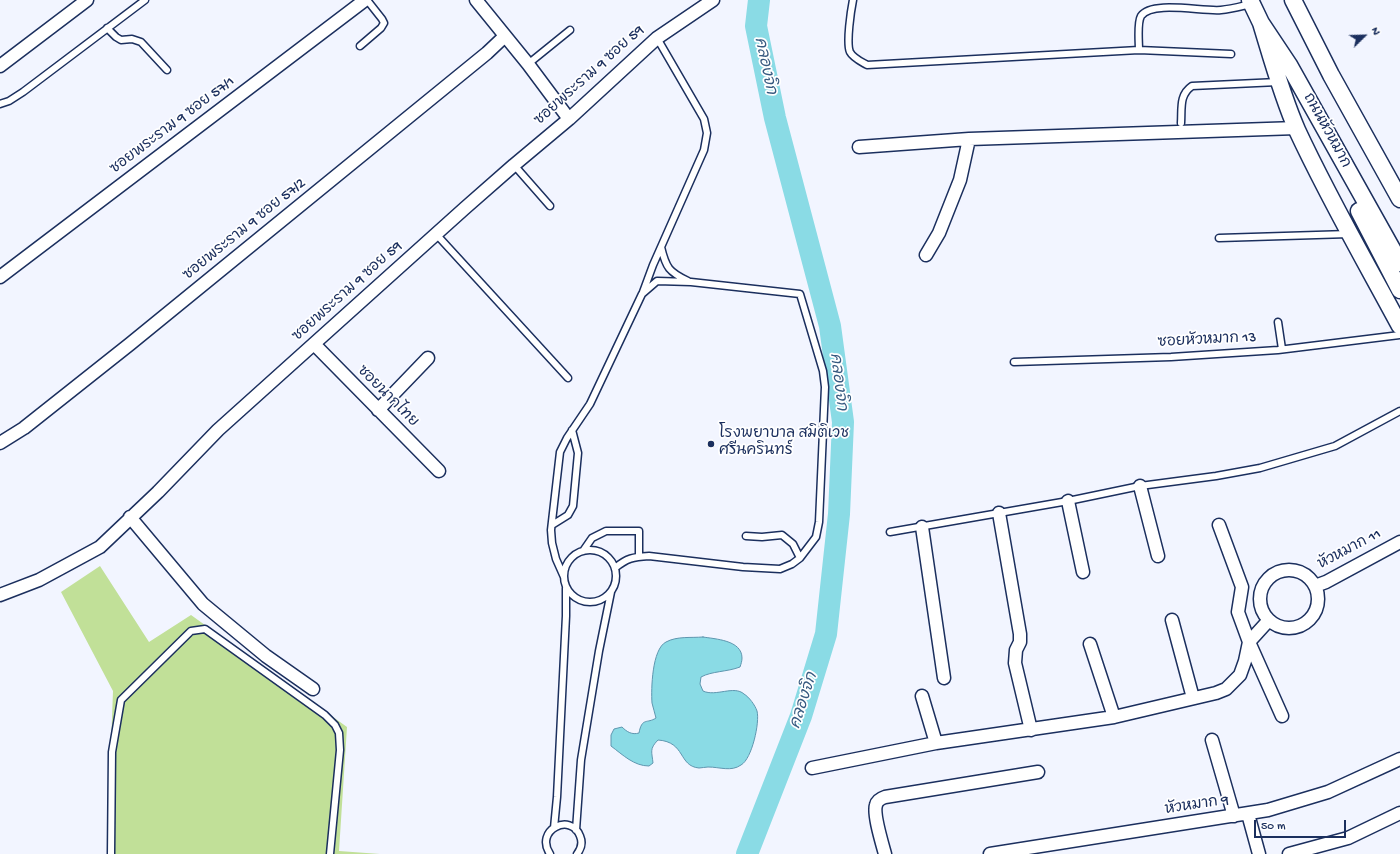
<!DOCTYPE html>
<meta charset="utf-8">
<style>
body{margin:0}
#map{position:relative;width:1400px;height:854px;overflow:hidden;background:#f2f5ff;font-family:"Gochi Hand",sans-serif}
canvas{display:block}
.north{position:absolute;left:1344px;top:16px;width:40px;height:40px;-webkit-text-stroke:3px #fff;paint-order:stroke;rotate:67deg;font-size:11px;font-weight:700;line-height:16px;text-align:center;color:#1b2f5e}
.north::after{content:'';display:block;margin:auto;width:14px;height:18px;background:#1b2f5e;clip-path:polygon(50% 0,100% 100%,50% 72%,0 100%)}
.scale{position:absolute;left:1254px;top:820px;width:92px;height:18px;box-sizing:border-box;border:2px solid #1b2f5e;border-top:0;padding-left:5px;font-size:12px;line-height:14px;white-space:nowrap;color:#1b2f5e;-webkit-text-stroke:3px #fff;paint-order:stroke}
</style>
<div id="map">
<canvas width="1400" height="854"></canvas>
<div class="north">N</div>
<div class="scale">50 m</div>
</div>
<script>
const ctx = document.querySelector('canvas').getContext('2d');
ctx.lineJoin = 'round';
function paint(path, color) {
  ctx.fillStyle = color;
  ctx.fill(path, 'evenodd');
}
function stroke(path, color, width, dash) {
  ctx.strokeStyle = color;
  ctx.lineWidth = width;
  ctx.lineCap = dash ? 'butt' : 'round';
  ctx.setLineDash(dash || []);
  ctx.stroke(path);
}
function write(font, color, halo, rows, align = 'center') {
  ctx.font = font + ' "Gochi Hand","Playpen Sans Thai",sans-serif';
  ctx.lineWidth = 3.5;
  ctx.setLineDash([]);
  ctx.textBaseline = 'middle';
  ctx.strokeStyle = halo;
  ctx.fillStyle = color;
  for (const [text, x, y, turn = 0] of rows) {
    ctx.save();
    ctx.translate(x, y);
    ctx.rotate((+turn || 0) * Math.PI / 180);
    ctx.textAlign = isNaN(turn) ? turn : align;
    if (halo) ctx.strokeText(text, 0, 0);
    ctx.fillText(text, 0, 0);
    ctx.restore();
  }
}
const green = new Path2D(`
 M100,566L149,642L191,615L347,727L339,851L380,854H107L113,691L61,592Z`);
const water = new Path2D(`
 M703,637C715,639 742,640 742,658C742,661 741,664 740,667C727,672 712,671 701,677L700,684L703,691C716,697 734,685 744,694C749,697 755,705 757,711C760,722 752,759 741,765C731,772 720,767 708,767C705,767 702,768 699,768C678,766 686,742 658,740C649,749 652,752 653,763L649,766C634,766 623,755 611,746V735L614,729L622,727C627,732 632,735 639,733C642,717 647,724 656,718C655,713 653,708 652,703C651,689 652,649 666,642C677,636 691,638 703,637Z`);
const river = new Path2D(`
 M747,854L801,716L826,634L839,514L843,422L830,326L775,118L756,26L759,0`);
const lane = new Path2D(`
 M853,0C851,10 846,43 850,52C853,58 862,62 867,65L1139,50C1139,42 1137,23 1141,16C1152,0 1203,12 1221,10C1231,9 1242,6 1251,4
 M107,28L116,37L121,40L132,39L141,42L167,70
 M360,46L381,28L384,23L382,19L367,0
 M1139,50L1231,54
 M528,64L570,30
 M0,104L9,101L23,92L145,0
 M1181,123C1182,108 1179,95 1192,86L1278,82
 M514,165L550,206
 M436,234L568,378
 M1219,238L1349,234
 M661,247C666,268 669,272 688,281
 M643,292L653,265L704,150L707,133L704,119L657,38
 M1278,322L1282,349
 M1014,362L1171,357L1278,350L1400,335
 M552,525L568,515L573,506L578,453L572,430
 M890,532L1068,501L1140,486L1216,476L1260,468L1335,446L1400,411
 M746,536L762,537L782,535L793,544L800,558
 M564 576a26 26 0 1 1 52 0a26 26 0 1 1-52 0Z
 M583,551L592,538L606,531H639V556
 M564,577L556,559L552,543L551,530L560,452L567,438L590,404L642,294L657,281L691,282L800,294L823,371L825,387L819,522L816,537L800,558L792,564L780,569L743,567L649,556C633,557 627,558 615,568
 M554,828L557,797L566,616V588
 M576,830L581,760L599,651L611,592
 M111,854L112,752L121,700L191,631L205,629L325,715L335,725L339,733L340,750L330,854
 M550,854C534,830 571,812 580,836C583,843 581,849 577,854`);
const street = new Path2D(`
 M476,0L528,64L569,119
 M0,66L87,0
 M859,147L969,139L1297,128
 M926,255L939,233L960,180L969,139
 M0,277L365,0
 M314,344L439,471
 M378,410L428,358
 M0,443L24,428L130,344L487,53L505,36
 M1140,486L1158,556
 M1068,501L1083,572
 M999,513L1020,634V642L1016,650L1015,663L1031,730
 M130,517L203,604L266,656L313,689
 M922,527L944,678
 M1260 599a29 29 0 1 1 58 0a29 29 0 1 1-58 0Z
 M1315,586L1326,582L1400,542
 M0,595L39,580L100,547L158,492L218,430L465,208L514,165L569,119L657,38L713,0
 M1172,620L1193,698
 M1269,620L1249,642L1282,716
 M1090,644L1114,717
 M922,696L936,743
 M1212,740L1234,816
 M812,768L936,743L1114,717L1216,693L1226,689L1240,675L1245,661L1249,642L1238,612L1242,587L1219,525
 M1248,814L1259,854
 M885,854C882,843 873,814 876,805C877,800 882,798 885,797L1038,772
 M990,854L1268,810L1328,792L1400,759
 M1289,854L1348,838L1400,813`);
const secondary = new Path2D(`
 M1250,0L1261,23L1289,65L1400,263
 M1293,0L1331,75L1400,199
 M1261,23C1272,59 1282,96 1297,130C1328,197 1365,261 1400,326
 M1359,211L1400,290`);
const markers = [
 [711,444,4,"#1b2f5e"]
];
const streetNames = [
 ["ซอยพระราม 9 ซอย 59",590,76,-42],
 ["ซอยพระราม 9 ซอย 57/1",173,126,-37],
 ["ถนนหัวหมาก",1326,131,61],
 ["ซอยพระราม 9 ซอย 57/2",245,230,-39],
 ["ซอยพระราม 9 ซอย 59",348,292,-42],
 ["ซอยหัวหมาก 13",1207,341,-3],
 ["ซอยนากไทย",387,397,45],
 ["หัวหมาก 11",1350,550,-28],
 ["หัวหมาก 9",1197,806,-9]
];
const poiNames = [
 ["โรงพยาบาล สมิติเวช",719,435],
 ["ศรีนครินทร์",719,452]
];
const waterNames = [
 ["คลองจิก",764,66,78],
 ["คลองจิก",837,382,83],
 ["คลองจิก",805,701,-72]
];
paint(green, '#c1e098');
paint(water, '#8adbe5');
stroke(water, '#5e96af', 1);
stroke(river, '#8adbe5', 22);
stroke(lane, '#1b2f5e', 9);
stroke(street, '#1b2f5e', 15);
stroke(secondary, '#1b2f5e', 19);
stroke(lane, '#fff', 6);
stroke(street, '#fff', 12);
stroke(secondary, '#fff', 16);
for (const [x, y, r, color] of markers) {
  const dot = new Path2D();
  dot.arc(x, y, r, 0, 2 * Math.PI);
  ctx.fillStyle = color;
  ctx.fill(dot);
  stroke(dot, '#fff', 1.5);
}
write('15px', '#1b2f5e', '#fff', streetNames);
write('15px', '#1b2f5e', '#fff', poiNames, 'left');
write('italic 16px', '#375a80', '#fff', waterNames);
</script>
